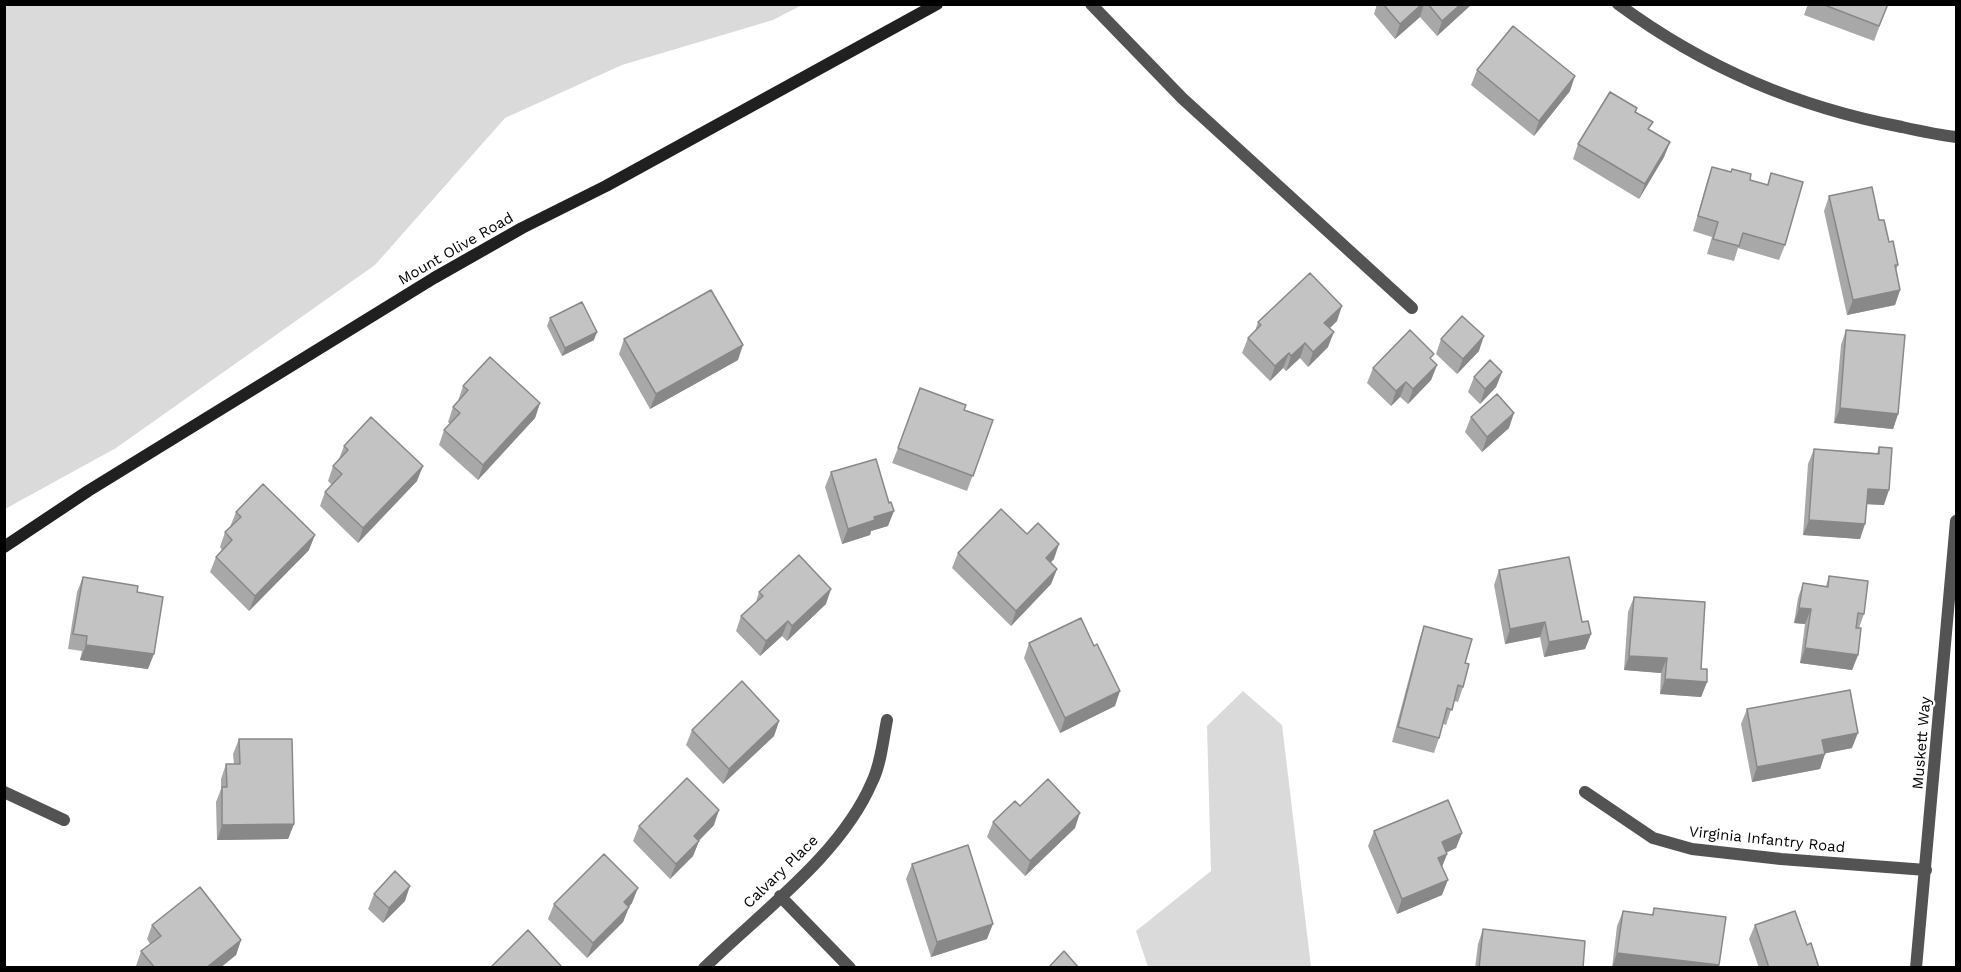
<!DOCTYPE html>
<style>
body{margin:0}
#map{position:relative;width:1961px;height:972px;overflow:hidden;background:#fff;font-family:"Work Sans",sans-serif}
canvas{display:block}
.frame{position:absolute;inset:0;border:6px solid #000;pointer-events:none}
</style>
<div id="map">
<canvas width="1961" height="972"></canvas>
<div class="frame"></div>
</div>
<script>
const ctx = document.querySelector('canvas').getContext('2d');
ctx.lineJoin = 'round';
function paint(path, color) {
  ctx.fillStyle = color;
  ctx.fill(path, 'evenodd');
}
function stroke(path, color, width, dash) {
  ctx.strokeStyle = color;
  ctx.lineWidth = width;
  ctx.lineCap = dash ? 'butt' : 'round';
  ctx.setLineDash(dash || []);
  ctx.stroke(path);
}
function write(font, color, halo, rows, align = 'center') {
  ctx.font = font + ' "Work Sans",sans-serif';
  ctx.lineWidth = 4.5;
  ctx.setLineDash([]);
  ctx.textBaseline = 'middle';
  ctx.strokeStyle = halo;
  ctx.fillStyle = color;
  for (const [text, x, y, turn = 0] of rows) {
    ctx.save();
    ctx.translate(x, y);
    ctx.rotate((+turn || 0) * Math.PI / 180);
    ctx.textAlign = isNaN(turn) ? turn : align;
    if (halo) ctx.strokeText(text, 0, 0);
    ctx.fillText(text, 0, 0);
    ctx.restore();
  }
}
const green = new Path2D(`
 M5,4H802V5L773,20L622,65L505,118L375,265L116,448L5,509Z
 M1243,691L1282,725L1311,967H1148L1136,931L1211,871L1207,726Z`);
const lane = new Path2D(`
 M1091,4L1182,98L1412,308`);
const street = new Path2D(`
 M1618,4C1705,68 1797,107 1902,127C1920,131 1938,135 1956,137
 M4,792L64,820
 M1585,792L1653,838L1692,849L1781,859L1926,870
 M780,896L850,968
 M704,968C760,913 841,855 872,782C881,764 883,740 887,720
 M1916,968L1956,521`);
const secondary = new Path2D(`
 M4,547L88,491L434,278L522,228L606,186L937,4`);
const wall = new Path2D(`
 M1377,4H1472L1437,36L1420,17L1395,39L1374,14Z
 M1808,4H1888L1874,41L1804,15Z
 M1477,70L1570,91L1534,136L1471,85Z
 M1637,108L1636,112L1650,130L1670,142L1664,157L1639,199L1573,159L1578,144Z
 M1712,167L1731,172L1732,169L1750,180L1767,185L1771,173L1785,245L1779,260L1738,248L1734,261L1707,254L1712,237L1693,231L1707,182Z
 M1829,196L1879,220L1898,265L1896,270L1900,290L1895,305L1847,315L1824,211Z
 M550,318L594,340L562,356L547,326Z
 M1337,321L1330,328L1328,347L1308,367L1300,358L1286,371L1283,368L1270,381L1242,353L1248,338L1255,331L1258,322Z
 M1846,330L1898,414L1893,429L1834,423L1841,345Z
 M624,339L738,360L650,409L619,354Z
 M1441,339L1479,351L1457,374L1436,354Z
 M1432,360L1437,365L1431,380L1408,404L1400,397L1391,406L1367,383L1373,368Z
 M1502,372L1496,387L1480,404L1468,392L1474,377Z
 M463,386L540,403L535,418L478,480L439,445L444,430L450,424L448,422L453,407L458,401Z
 M964,410L993,420L967,491L892,463L898,448Z
 M1471,417L1509,428L1482,452L1465,432Z
 M344,446L417,481L358,543L320,506L325,492L332,485L328,481L333,466L339,459Z
 M1879,447L1884,505L1867,504L1860,539L1803,535L1808,464L1814,449L1877,453Z
 M831,472L888,526L871,531L870,535L842,544L825,487Z
 M236,512L309,550L249,611L210,572L216,557L222,550L220,547L225,532L230,527Z
 M958,553L1054,559L1050,563L1057,569L1051,584L1011,626L952,568Z
 M1499,570L1582,622L1591,634L1585,649L1544,657L1540,637L1505,644L1494,585Z
 M1829,576L1864,614L1859,628L1858,655L1852,670L1800,663L1805,624L1794,623L1798,598L1803,583L1826,586Z
 M83,577L137,592L148,669L80,660L82,651L68,649L77,592Z
 M759,592L826,604L787,641L782,636L760,656L736,631L741,616L756,602Z
 M1634,597L1701,669L1707,682L1701,697L1660,694L1661,673L1624,670L1628,612Z
 M1424,626L1465,663L1463,687L1458,702L1454,701L1446,725L1443,724L1439,738L1434,753L1392,742L1419,641Z
 M1029,643L1115,706L1060,733L1024,658Z
 M1747,709L1852,748L1825,753L1820,769L1752,782L1741,724Z
 M779,721L774,736L723,784L686,745L692,730Z
 M239,739L294,824L288,839L217,840L216,802L221,789V779L226,764H234L233,754Z
 M1020,806L1075,828L1025,876L987,837L993,822Z
 M714,825L699,841L693,856L670,879L633,841L639,826Z
 M1374,831L1462,833L1456,848L1446,853L1447,854L1442,867V895L1397,914L1368,846Z
 M912,864L987,939L931,957L906,879Z
 M374,894L405,901L383,923L368,909Z
 M632,903L629,907L623,922L587,958L548,919L554,904Z
 M1654,908L1718,968H1612L1617,926L1623,911L1652,915Z
 M152,925L241,940L236,955L220,968H137L136,966L141,951L150,944L147,939Z
 M1755,925L1807,945L1819,968H1759L1749,939Z
 M1483,929L1583,968H1475L1478,944Z`);
const shadedWall = new Path2D(`
 M1422,4H1424L1420,17L1395,39L1400,24Z
 M1461,4H1472L1437,36L1442,21Z
 M1575,76L1570,91L1534,136L1539,121Z
 M1670,142L1664,157L1639,199L1645,184Z
 M1900,290L1895,305L1847,315L1853,300Z
 M1342,306L1337,321L1319,338L1324,323Z
 M597,332L594,340L562,356L565,348Z
 M1334,332L1328,347L1308,367L1313,352Z
 M1484,336L1479,351L1457,374L1463,359Z
 M1305,343L1300,358L1286,371L1291,356Z
 M743,345L738,360L650,409L656,394Z
 M1289,353L1283,368L1270,381L1275,366Z
 M1437,365L1431,380L1408,404L1413,389Z
 M1502,372L1496,387L1480,404L1485,389Z
 M1406,382L1400,397L1391,406L1396,391Z
 M540,403L535,418L478,480L483,465Z
 M1840,408L1898,414L1893,429L1834,423Z
 M1514,413L1509,428L1482,452L1487,437Z
 M423,466L417,481L358,543L363,528Z
 M1868,489L1889,490L1884,505L1863,504Z
 M894,511L888,526L871,531L870,535L842,544L848,529L874,517Z
 M1809,520L1865,524L1860,539L1803,535Z
 M315,535L309,550L249,611L255,596Z
 M1059,544L1054,559L1040,573L1046,558Z
 M1057,569L1051,584L1011,626L1016,611Z
 M831,589L826,604L787,641L792,626Z
 M1799,608L1811,609L1805,624L1794,623Z
 M788,621L782,636L760,656L766,641Z
 M1545,622L1540,637L1505,644L1510,629Z
 M1591,634L1585,649L1544,657L1549,642Z
 M86,645L154,654L148,669L80,660Z
 M1805,648L1858,655L1852,670L1800,663Z
 M1629,656L1667,658L1661,673L1624,670Z
 M1665,679L1707,682L1701,697L1660,694Z
 M1120,691L1115,706L1060,733L1065,718Z
 M779,721L774,736L723,784L729,769Z
 M1858,733L1852,748L1817,755L1822,740Z
 M1825,754L1820,769L1752,782L1757,767Z
 M719,810L714,825L688,851L694,836Z
 M1080,813L1075,828L1025,876L1030,861Z
 M294,824L288,839L217,840L222,825Z
 M1462,833L1456,848L1436,857L1442,842Z
 M699,841L693,856L670,879L676,864Z
 M1447,854L1441,869L1438,858Z
 M1448,880L1442,895L1397,914L1402,899Z
 M410,886L405,901L383,923L389,908Z
 M638,888L632,903L618,917L624,902Z
 M629,907L623,922L587,958L593,943Z
 M993,924L987,939L931,957L937,942Z
 M241,940L236,955L220,968H206Z
 M1617,953L1719,965L1718,968H1612Z`);
const building = new Path2D(`
 M1383,4H1422L1400,24Z
 M1428,4H1461L1442,21Z
 M1822,4H1888L1879,26Z
 M1513,26L1575,76L1539,121L1477,70Z
 M1610,92L1637,108L1635,112L1653,122L1648,129L1670,142L1645,184L1578,144Z
 M1712,167L1731,172L1732,169L1751,174L1750,180L1768,185L1771,173L1803,182L1785,245L1743,233L1739,246L1713,239L1718,222L1698,216Z
 M1872,187L1879,220H1884L1889,242L1893,241L1898,265H1895L1900,290L1853,300L1829,196Z
 M1310,273L1342,306L1324,323L1334,332L1313,352L1305,343L1291,356L1289,353L1275,366L1248,338L1261,325L1258,322Z
 M711,290L743,345L656,394L624,339Z
 M582,302L597,332L565,348L550,318Z
 M1462,316L1484,336L1463,359L1441,339Z
 M1410,330L1434,354L1430,358L1437,365L1413,389L1406,382L1396,391L1373,368Z
 M1846,330L1905,335L1898,414L1840,408Z
 M490,357L540,403L483,465L444,430L460,413L453,407L468,390L463,386Z
 M1490,360L1502,372L1485,389L1474,377Z
 M920,388L966,405L964,410L993,420L973,476L898,448Z
 M1497,394L1514,413L1487,437L1471,417Z
 M371,417L423,466L363,528L325,492L342,474L333,466L348,450L344,446Z
 M1879,447L1892,448L1889,490L1868,489L1865,524L1809,520L1814,449L1879,454Z
 M876,459L889,503L891,502L894,511L874,517L875,520L848,529L831,472Z
 M263,484L315,535L255,596L216,557L232,540L225,532L241,517L236,512Z
 M1001,509L1027,534L1038,523L1059,544L1046,558L1057,569L1016,611L958,553Z
 M799,555L831,589L792,626L788,621L766,641L741,616L763,596L759,592Z
 M1569,557L1582,622L1588,621L1591,634L1549,642L1545,622L1510,629L1499,570Z
 M1829,576L1868,581L1864,614L1858,613L1856,628H1861L1858,655L1805,648L1811,609L1799,608L1803,583L1828,587Z
 M83,577L138,586L137,592L163,597L154,654L86,645L87,636L73,634Z
 M1634,597L1705,602L1701,669H1707V682L1665,679L1667,658L1629,656Z
 M1081,618L1094,646L1097,644L1120,691L1065,718L1029,643Z
 M1424,626L1472,639L1465,663L1469,664L1463,687L1458,685L1452,710L1447,708L1439,738L1398,727Z
 M742,681L779,721L729,769L692,730Z
 M1850,690L1858,733L1822,740L1825,754L1757,767L1747,709Z
 M239,739H292L294,824L222,825V787H227L226,764H240Z
 M687,778L719,810L694,836L699,841L676,864L639,826Z
 M1048,779L1080,813L1030,861L993,822L1015,801L1020,806Z
 M1448,800L1462,833L1442,842L1447,854L1438,858L1448,880L1402,899L1374,831Z
 M968,845L993,924L937,942L912,864Z
 M604,854L638,888L624,902L629,907L593,943L554,904Z
 M395,871L410,886L389,908L374,894Z
 M200,887L241,940L206,968H155L141,951L161,936L152,925Z
 M1654,908L1726,917L1719,965L1617,953L1623,911L1653,915Z
 M1795,911L1807,945L1811,943L1819,968H1769L1755,925Z
 M1483,929L1585,941L1583,968H1479Z
 M528,930L561,966L559,968H490Z
 M1064,951L1079,968H1048Z`);
const streetNames = [
 ["Mount Olive Road",456,249,-30],
 ["Muskett Way",1922,743,-85],
 ["Virginia Infantry Road",1767,840,6],
 ["Calvary Place",781,872,-44]
];
paint(green, '#dadada');
stroke(lane, '#535353', 12);
stroke(street, '#535353', 12);
stroke(secondary, '#202020', 12);
paint(wall, '#a8a8a8');
paint(shadedWall, '#888');
paint(building, '#c3c3c3');
stroke(building, '#888', 1.5);
write('15px', '#000', '#fff', streetNames);
</script>
